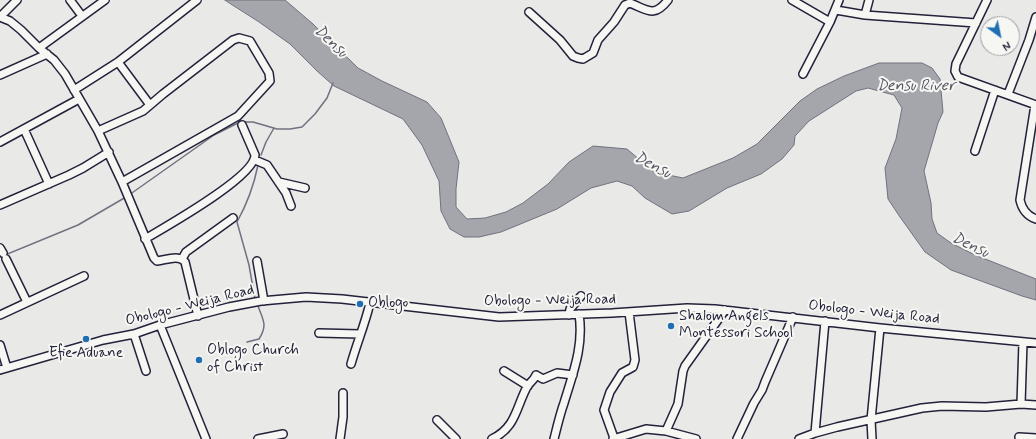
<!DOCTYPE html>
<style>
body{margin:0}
#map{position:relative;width:1036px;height:439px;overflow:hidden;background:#e9e9e7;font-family:Mynerve,sans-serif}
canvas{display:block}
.north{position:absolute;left:980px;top:16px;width:40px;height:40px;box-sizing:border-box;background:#f6f6f2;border:1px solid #a1a1a9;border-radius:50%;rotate:147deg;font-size:11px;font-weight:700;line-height:16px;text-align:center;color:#22223b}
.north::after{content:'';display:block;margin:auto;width:14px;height:18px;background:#1f6fb2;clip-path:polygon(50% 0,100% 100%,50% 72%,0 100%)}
</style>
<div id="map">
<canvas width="1036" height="439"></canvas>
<div class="north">N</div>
</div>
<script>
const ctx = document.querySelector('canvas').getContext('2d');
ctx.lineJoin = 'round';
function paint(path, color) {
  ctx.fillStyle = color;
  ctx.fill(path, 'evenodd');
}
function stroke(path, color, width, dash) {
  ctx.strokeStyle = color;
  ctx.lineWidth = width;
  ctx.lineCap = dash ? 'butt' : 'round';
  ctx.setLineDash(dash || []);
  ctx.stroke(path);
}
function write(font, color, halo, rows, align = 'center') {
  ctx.font = font + ' Mynerve,sans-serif';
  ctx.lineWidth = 4;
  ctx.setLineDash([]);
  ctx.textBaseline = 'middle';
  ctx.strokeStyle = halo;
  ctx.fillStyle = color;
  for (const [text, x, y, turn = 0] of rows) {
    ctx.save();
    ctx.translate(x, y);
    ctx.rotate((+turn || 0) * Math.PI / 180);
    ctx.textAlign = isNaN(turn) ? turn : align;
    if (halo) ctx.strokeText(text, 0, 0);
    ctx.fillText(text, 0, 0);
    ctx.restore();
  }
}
const water = new Path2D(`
 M225,0H285L313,24L358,68L382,81L427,102L441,118L459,162L456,189V207L467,219L485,218L506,212L523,203L548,184L569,162L593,146L627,149L654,172L683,178L733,158L757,144L800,101L817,89L844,76L879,63H922L932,68L940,79L943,112L938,123L924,171L931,203L932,219L937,233L951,243L975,255L1036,279V300L1022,296L951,270L925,252L900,217L888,199L885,168L896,139L902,108L894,95L868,88L856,91L809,121L795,136L794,145L782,159L761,174L727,188L689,211L672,214L645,198L632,186L617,181L591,188L557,209L501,232L479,237H464L450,229L441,211L439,181L422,145L403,119L334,86L317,71L290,44L259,22Z`);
const stream = new Path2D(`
 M261,155L266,142L274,128
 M129,195L214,135L240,122H253L277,129H290L302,127L315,114L327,98L333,83
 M0,257L78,225L126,197
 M255,299L249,265L237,222C247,204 254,185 258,165
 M247,342L259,339C268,325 263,320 258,306`);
const minor = new Path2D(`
 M70,0L82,16
 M792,0L830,22
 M987,0L956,64L955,71L958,77L1036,105
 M836,10L865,15L976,23
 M529,12L560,40L573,56L578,58L583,59L593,53L598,40L614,22L625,5L630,3C648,10 654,18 668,0
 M865,15L869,0
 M0,17L10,21L21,30L39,48L54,60L65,74L98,131L122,182L238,116L270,81L269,73L250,41L239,38L233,40L163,94L143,111L98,131
 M0,17L17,0
 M39,48L105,0
 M118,62L150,105
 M803,74L830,22L839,0
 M0,75L47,54
 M74,90L118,62L197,0
 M1008,94L1029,40L1036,17
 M1035,105L1020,200C1022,209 1027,216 1036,219
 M24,129L49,184
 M0,142L79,99
 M975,151L995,90
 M255,160L267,165L286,193L291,206
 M122,182L154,258L157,261C166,260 179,254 185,262L198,316
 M279,182L305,188
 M0,205L69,175L83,168L109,152
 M145,239C165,227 255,177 255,155L242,125
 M0,248L3,253
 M6,259L27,302
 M182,259L186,252L233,218
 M257,261L264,301
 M0,315L84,276
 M569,315L570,309L581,296
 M160,325L206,439
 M319,333L360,334
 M134,334L146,371
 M1023,342L1021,404L1036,405
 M0,345L7,368
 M351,364C357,343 365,324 370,303
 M0,370L103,340L134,334L160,325L229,307L261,301L306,297L342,299L499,317L612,313L687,308L715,309L880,328L1036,343
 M504,371L528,386
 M437,420L456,439
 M666,431L678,404L683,371L685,366L725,310
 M815,433L825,321
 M1019,437L1036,438
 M614,438L604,410L610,392L622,373L633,367L635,360L629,312
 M258,439L283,434
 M340,439L343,417V393
 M492,439C517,427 516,406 528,385C531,382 534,380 536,375L543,379L557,373L573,375
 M554,439C557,427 560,414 564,403C573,373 584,346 579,314
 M613,439L646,429L666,431L696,439
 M737,439L754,403L762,390L765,382L793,317
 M799,439L815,433L837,427L922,408L942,406L986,407L1021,404
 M872,439L871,420L880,328`);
const markers = [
 [360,304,4,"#1f6fb2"],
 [671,326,4,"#1f6fb2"],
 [86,339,4,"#1f6fb2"],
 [199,360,4,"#1f6fb2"]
];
const streetNames = [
 ["Obologo - Weija Road",550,301,-1],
 ["Obologo - Weija Road",190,306,-14],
 ["Obologo - Weija Road",874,313,6]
];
const poiNames = [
 ["Oblogo",368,304],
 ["Shalom Angels",679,317],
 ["Montessori School",679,334],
 ["Oblogo Church",207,351],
 ["of Christ",207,368],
 ["Efie Aduane",86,354,"center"]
];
const waterNames = [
 ["Densu",330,42,44],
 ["Densu River",916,87],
 ["Densu",652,166,28],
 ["Densu",970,246,26]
];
paint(water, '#a5a5ac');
stroke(water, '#71717f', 1);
stroke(stream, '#71717f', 1.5);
stroke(minor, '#22223b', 10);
stroke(minor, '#f6f6f2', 7);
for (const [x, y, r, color] of markers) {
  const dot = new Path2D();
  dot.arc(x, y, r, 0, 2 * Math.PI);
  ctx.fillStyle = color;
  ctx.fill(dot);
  stroke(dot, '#f6f6f2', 1.5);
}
write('15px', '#22223b', '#f6f6f2', streetNames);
write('15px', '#22223b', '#f6f6f2', poiNames, 'left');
write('italic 16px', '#565668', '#f6f6f2', waterNames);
</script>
